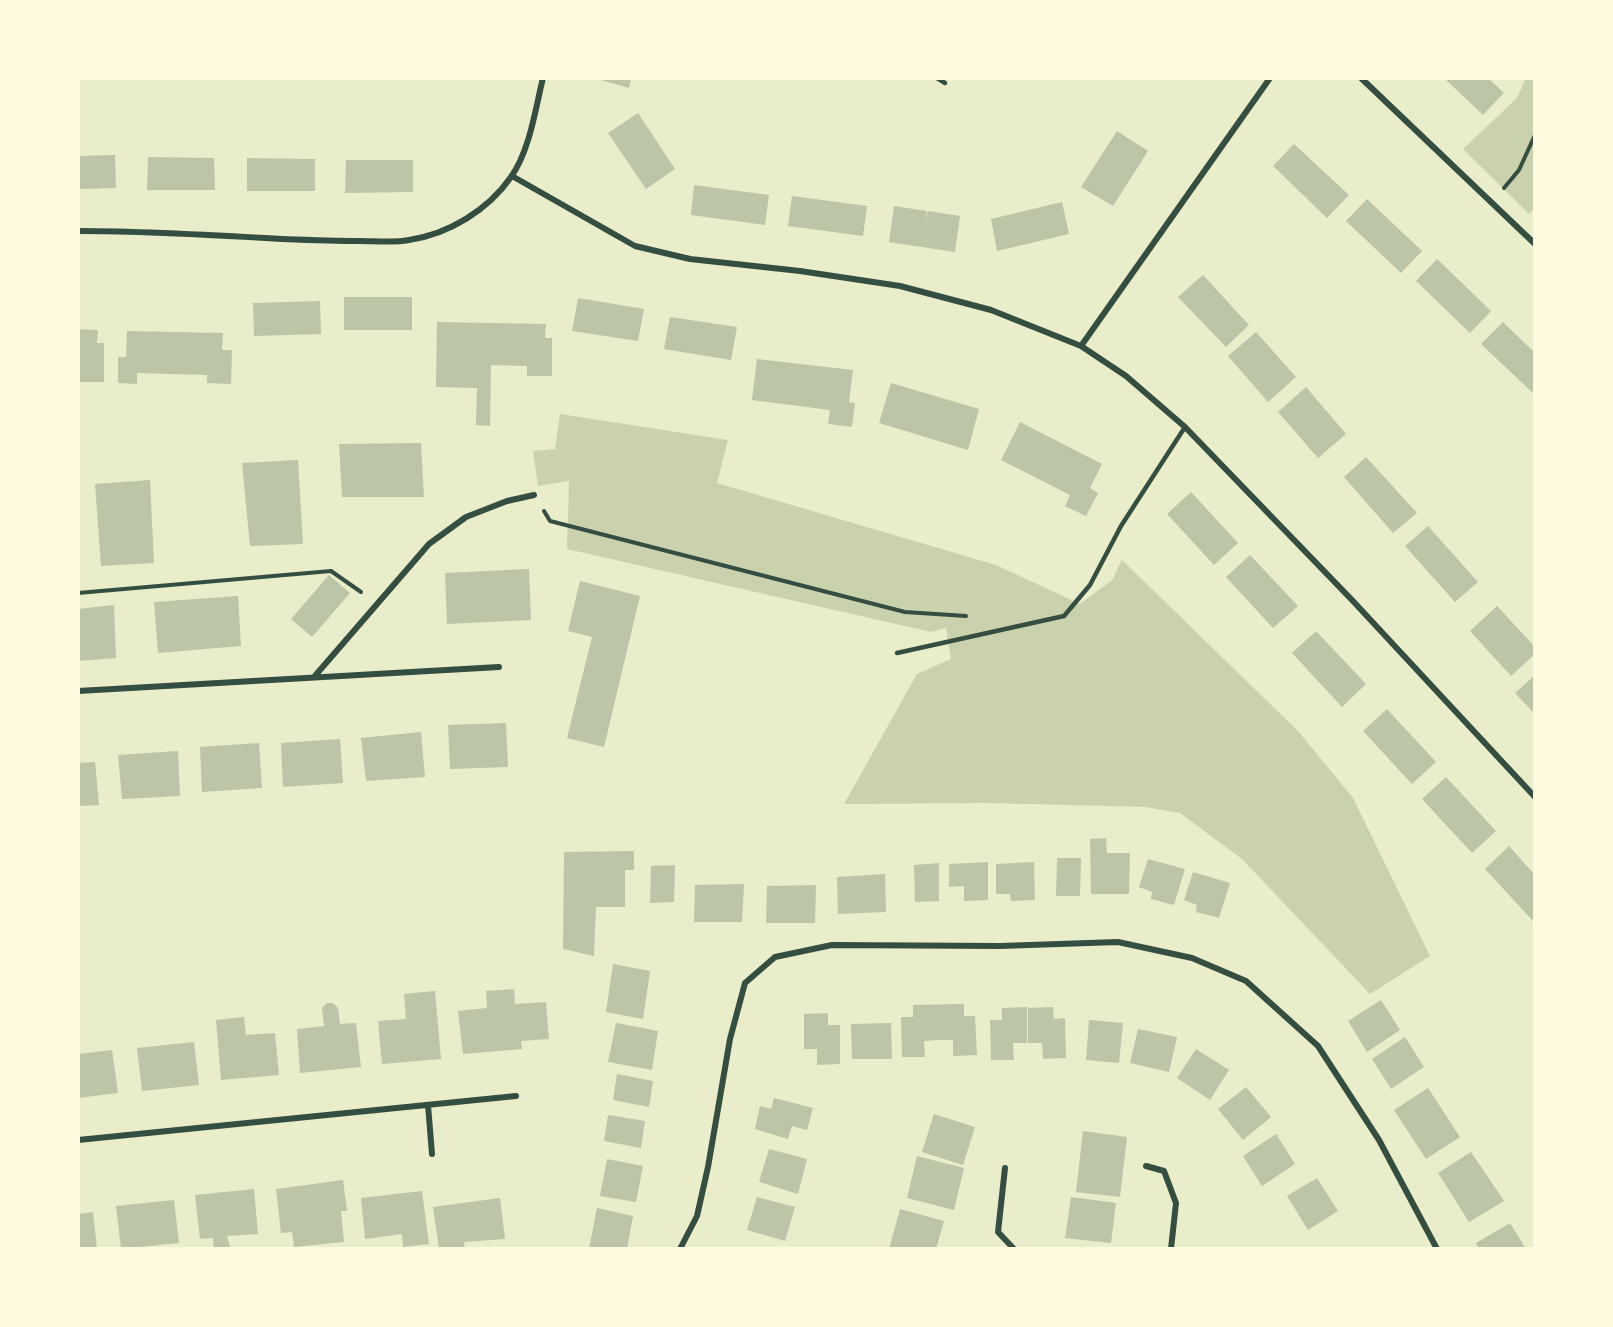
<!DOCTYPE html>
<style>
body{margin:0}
#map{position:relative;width:1613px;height:1327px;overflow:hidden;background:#e9edc9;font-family:"Archivo Narrow",sans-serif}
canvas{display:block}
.frame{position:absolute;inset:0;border:80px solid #fefae0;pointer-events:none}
</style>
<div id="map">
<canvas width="1613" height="1327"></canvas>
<div class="frame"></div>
</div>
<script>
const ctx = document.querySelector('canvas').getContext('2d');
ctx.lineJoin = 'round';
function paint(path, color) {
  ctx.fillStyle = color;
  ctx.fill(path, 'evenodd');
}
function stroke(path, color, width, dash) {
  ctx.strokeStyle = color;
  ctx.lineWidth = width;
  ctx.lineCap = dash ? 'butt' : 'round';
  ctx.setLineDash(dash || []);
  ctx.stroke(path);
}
const green = new Path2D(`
 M1526,78H1535V208L1529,214L1463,149L1517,98Z
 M560,414L728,440L717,483L996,565L1080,604L1112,580L1122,560L1298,731L1353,798L1430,956L1370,994L1242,859L1180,813L1146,807L990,803L844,804L917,674L951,659L946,628L931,632L567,549L569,481L538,486L533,451L555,449Z`);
const building = new Path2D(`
 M594,78H631L629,88Z
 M1444,78H1488L1504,93L1483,115Z
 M638,113L675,169L646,189L608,133Z
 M1117,131L1148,151L1113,206L1081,187Z
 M1294,144L1349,195L1327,218L1273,166Z
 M115,155L116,188L78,189V156Z
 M148,157L214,158L215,190H147Z
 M247,158L315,159V191H247Z
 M346,160H413V192L345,193Z
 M694,185L769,195L765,225L691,215Z
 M792,196L867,206L863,236L788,226Z
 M1367,199L1422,251L1401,273L1346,221Z
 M1062,202L1069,234L997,251L991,219Z
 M894,206L927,211L925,223L928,211L960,216L955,252L889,242Z
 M1437,259L1491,311L1470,333L1416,281Z
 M1203,275L1249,325L1226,347L1178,297Z
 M344,297H412V330H344Z
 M578,298L644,309L638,341L572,331Z
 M320,301L321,334L254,336L253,303Z
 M670,317L737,327L731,360L664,349Z
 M437,322L546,324L545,338H552V376H527V366L491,365L490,426L476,425L477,388L436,387Z
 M1503,322L1535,353V395L1481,344Z
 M78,329L98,330L97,343H104V382H80V371H78Z
 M127,331L223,333L222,350H232L231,384L207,383V375L137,373V384L118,383V357H126Z
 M1256,332L1296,377L1268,402L1228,356Z
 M757,359L853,370L849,402L855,403L852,427L828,424L830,410L752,400Z
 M891,383L979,409L968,450L879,423Z
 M1306,387L1346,434L1318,458L1278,412Z
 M1020,422L1102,464L1090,488L1098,493L1086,516L1065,506L1070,495L1001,460Z
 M421,443L424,497H342L339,444Z
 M1366,457L1417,513L1393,533L1344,477Z
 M298,460L303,544L250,546L242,463Z
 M150,480L154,563L101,566L95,484Z
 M1191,492L1238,543L1214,565L1167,514Z
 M1428,526L1478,582L1455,602L1405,546Z
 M1250,555L1298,606L1273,628L1226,577Z
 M529,569L531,620L447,624L445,573Z
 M329,575L350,593L312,637L291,619Z
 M580,581L640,596L604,747L567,738L592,637L568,631Z
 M238,596L241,646L158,653L154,602Z
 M114,605L116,658L78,661V609Z
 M1497,606L1535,647V654L1511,676L1470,631Z
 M1316,631L1366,684L1342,707L1292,653Z
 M1535,675V714L1515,693Z
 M1387,709L1436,762L1412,784L1363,731Z
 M506,723L508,767L450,769L448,725Z
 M421,732L425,777L366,781L361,738Z
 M340,739L343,783L283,787L281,743Z
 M259,743L262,788L202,792L200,747Z
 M178,751L180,796L122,799L118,755Z
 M95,762L99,805L78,806V763Z
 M1446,777L1496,831L1472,853L1422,799Z
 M1106,838L1107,853H1130L1129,894H1091L1090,839Z
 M1509,846L1535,875V923L1485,869Z
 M634,851V870H625V907H596L594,956L563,949L564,852Z
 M1057,858H1081L1080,896H1056Z
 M1148,859L1185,869L1174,905L1151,899L1152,892L1139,887Z
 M988,862V900L964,901V886L949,887V864Z
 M1034,862L1035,900L1011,901L1010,894H996V864Z
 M939,863V901L915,902L914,865Z
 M675,865L674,902L650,903L651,866Z
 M1193,872L1230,883L1219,918L1196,912L1197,905L1184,900Z
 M885,874L886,912L838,914L837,877Z
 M744,884L742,922H694L695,885Z
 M816,885L815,923H766L767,886Z
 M613,964L650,971L643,1019L606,1012Z
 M514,989L515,1004L546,1002L549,1039L521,1041L522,1049L463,1054L458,1011L487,1008L486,991Z
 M435,991L441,1059L382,1064L378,1021L406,1019L404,994Z
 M1381,1000L1400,1030L1367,1052L1348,1021Z
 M327,1003H333L338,1008L340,1024L356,1023L361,1067L300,1073L297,1029L324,1026L322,1008Z
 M964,1004V1016H975L977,1055L953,1056V1040H938L924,1041L925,1057H902L901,1017H913V1005Z
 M1027,1007V1043H1013L1014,1060H991L990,1020H1002V1008Z
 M1053,1007L1054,1019L1065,1018L1066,1058L1043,1059L1042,1043H1028V1008Z
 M828,1013V1025H840V1064L817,1065V1049H804V1014Z
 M244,1017L246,1035L275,1033L279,1075L221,1080L216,1020Z
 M1089,1020L1123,1023L1119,1063L1086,1060Z
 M616,1023L658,1031L652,1070L608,1062Z
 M891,1023L892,1059H852L851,1024Z
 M1138,1029L1177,1037L1169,1072L1130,1063Z
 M1405,1037L1424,1067L1391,1089L1372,1059Z
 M194,1042L199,1085L142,1091L137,1048Z
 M1196,1049L1229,1070L1210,1100L1177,1078Z
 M112,1050L118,1093L78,1098V1054Z
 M617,1074L653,1081L649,1107L613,1100Z
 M1246,1087L1271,1117L1243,1140L1218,1109Z
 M1428,1088L1460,1137L1426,1159L1394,1110Z
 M774,1098L813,1108L807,1130L792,1126L788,1139L755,1129L760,1106L771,1109Z
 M934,1114L975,1127L963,1165L922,1152Z
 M608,1115L645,1121L641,1148L604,1141Z
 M1083,1131L1127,1137L1120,1197L1076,1192Z
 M1276,1134L1295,1164L1262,1186L1243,1156Z
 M769,1149L807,1159L798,1194L759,1182Z
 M1471,1152L1504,1201L1469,1222L1438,1173Z
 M917,1156L964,1168L954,1210L907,1198Z
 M607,1159L643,1166L636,1202L600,1196Z
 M1317,1178L1338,1211L1308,1230L1287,1196Z
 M343,1180L347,1211H341L344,1242L294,1247L292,1232L281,1233L276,1189Z
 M254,1189L258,1234L227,1236L230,1247L214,1249L213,1238L200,1239L195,1195Z
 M422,1191L429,1244L403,1247L402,1234L365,1239L361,1198Z
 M757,1197L795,1207L785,1241L747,1230Z
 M1071,1197L1116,1203L1111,1243L1065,1238Z
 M500,1198L505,1239L464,1242L465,1249H439L433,1207Z
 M174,1200L179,1243L121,1249L116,1206Z
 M597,1208L633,1216L627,1249H589Z
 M900,1209L944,1221L936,1249H889Z
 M93,1212L97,1249H78V1214Z
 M1510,1223L1526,1249H1479L1476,1243Z`);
const path = new Path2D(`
 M1504,188L1519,170L1535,135
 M544,511L550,521L905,612L966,616
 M78,593L331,571L361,592`);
const service = new Path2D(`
 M937,78L945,83
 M897,653L1064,616L1090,585L1121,526L1185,427`);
const minor = new Path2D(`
 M1361,78L1535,244
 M512,176L635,246L690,259L800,271L900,286L991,310L1081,346L1126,376L1185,427L1352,600L1535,797
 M78,231C146,231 214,235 282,239C308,240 334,241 359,241C376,241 393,243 409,240C449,234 488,210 511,177C530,150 535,110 543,78
 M1081,346L1270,78
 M314,677L429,544L466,517L507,501L534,495
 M78,691L499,667
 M428,1105L432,1154
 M78,1140L516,1096
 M1146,1166L1164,1171L1176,1203L1171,1249
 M1005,1168L998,1232L1014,1249
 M680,1249L697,1216L708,1167L730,1039L745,983L775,957L832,945L1000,946L1118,942L1192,958L1246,981L1318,1046L1379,1140L1437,1249`);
paint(green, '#cad2ad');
paint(building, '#bcc5a7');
stroke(path, '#344e41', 4);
stroke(service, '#344e41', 4.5);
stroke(minor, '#344e41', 6);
</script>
